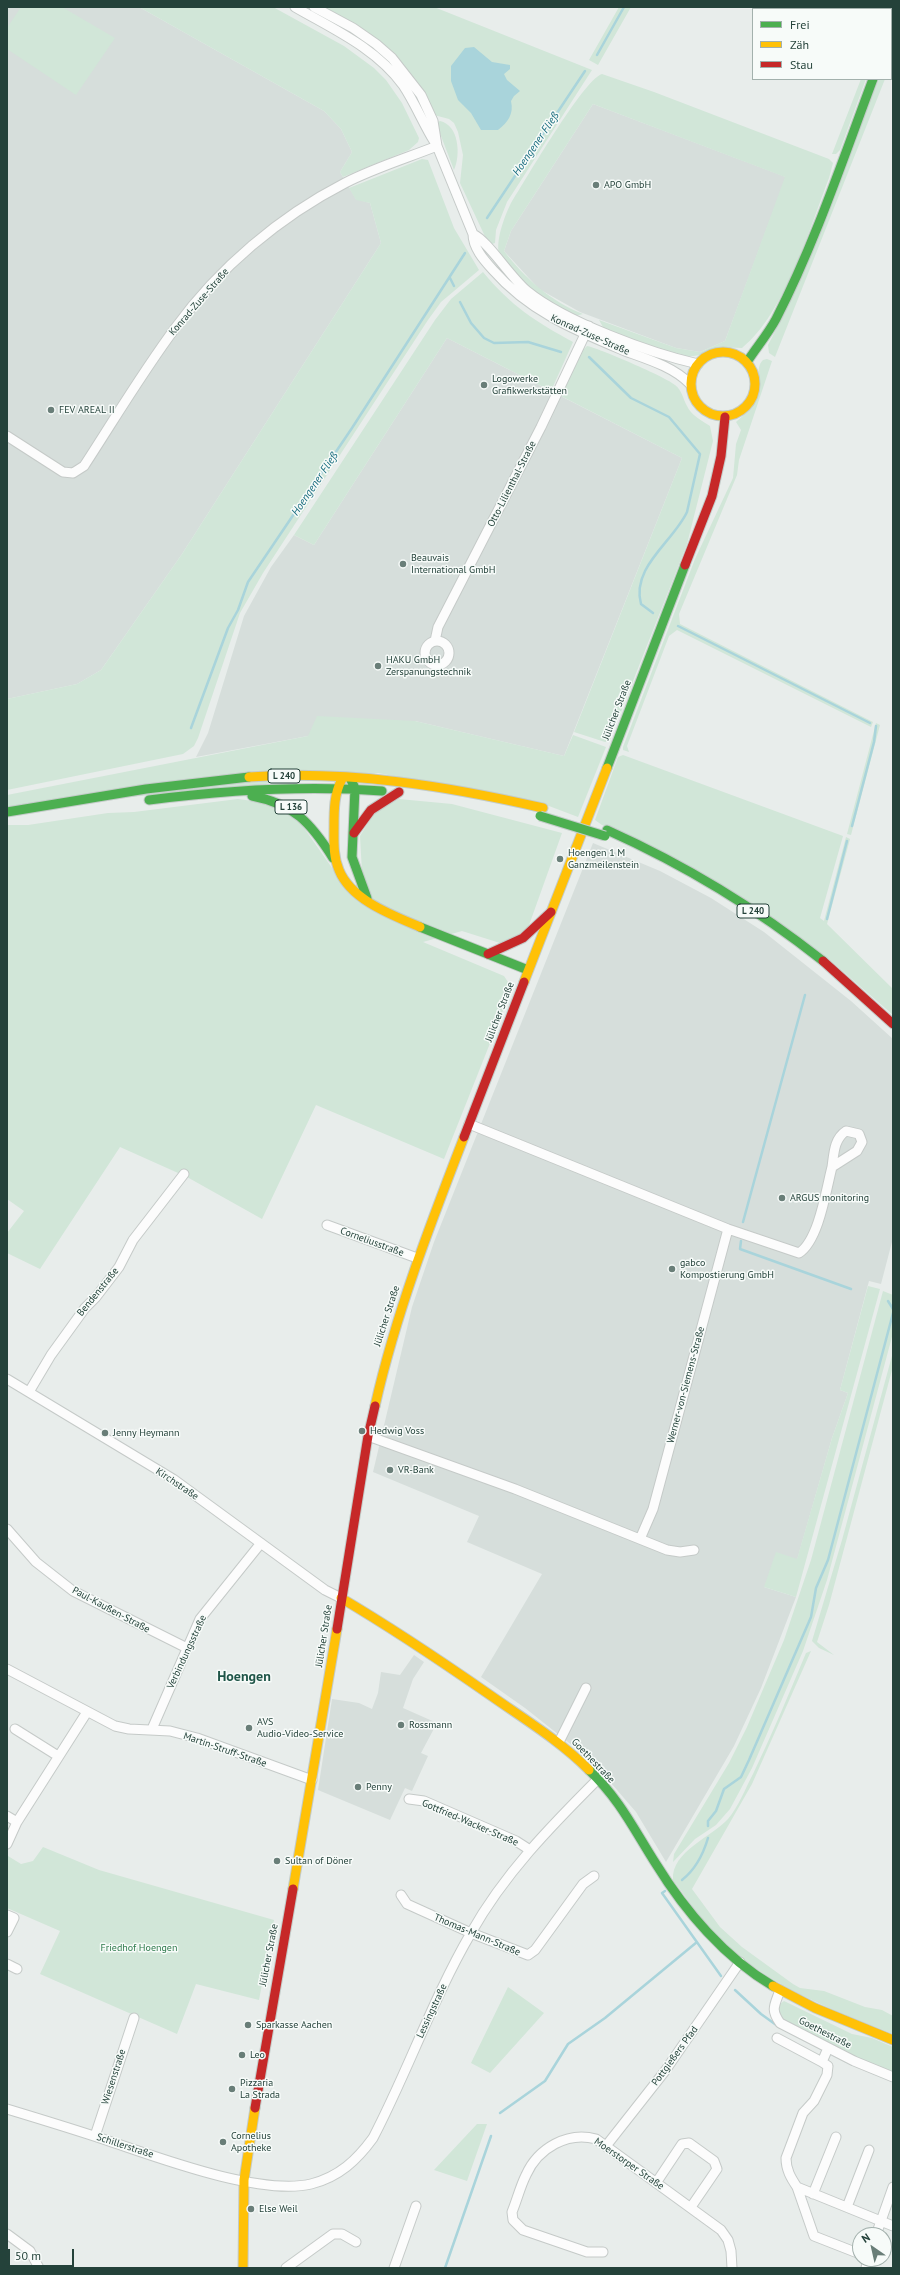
<!DOCTYPE html>
<meta charset="utf-8">
<style>
body{margin:0}
#map{position:relative;width:900px;height:2275px;overflow:hidden;background:#e8edeb;font-family:"PT Sans",sans-serif}
canvas{display:block}
.frame{position:absolute;inset:0;border:8px solid #24423a;pointer-events:none}
.legend{position:absolute;left:752px;top:8px;width:140px;height:72px;box-sizing:border-box;background:#f7fbf9;border:1px solid #a3b1ad;margin:0;padding:5px 7px;list-style:none;font-size:12px;color:#24423a}
.legend li{display:flex;align-items:center;gap:8px;height:20px}
.legend b{width:20px;border:1px solid #a3b1ad}
.north{position:absolute;left:852px;top:2227px;width:40px;height:40px;box-sizing:border-box;background:#f7fbf9;border:1px solid #a3b1ad;border-radius:50%;rotate:326deg;font-size:11px;font-weight:700;line-height:16px;text-align:center;color:#24423a}
.north::after{content:'';display:block;margin:auto;width:14px;height:18px;background:#697e78;clip-path:polygon(50% 0,100% 100%,50% 72%,0 100%)}
.scale{position:absolute;left:8px;top:2249px;width:66px;height:18px;box-sizing:border-box;border:2px solid #24423a;border-top:0;padding-left:5px;font-size:12px;line-height:14px;white-space:nowrap;color:#24423a;-webkit-text-stroke:3px #f7fbf9;paint-order:stroke}
</style>
<div id="map">
<canvas width="900" height="2275"></canvas>
<div class="frame"></div>
<ul class="legend">
<li><b style="height:5px;background:#4caf50"></b>Frei</li>
<li><b style="height:5px;background:#ffc107"></b>Zäh</li>
<li><b style="height:5px;background:#c62828"></b>Stau</li>
</ul>
<div class="north">N</div>
<div class="scale">50 m</div>
</div>
<script>
const ctx = document.querySelector('canvas').getContext('2d');
ctx.lineJoin = 'round';
function paint(path, color) {
  ctx.fillStyle = color;
  ctx.fill(path, 'evenodd');
}
function stroke(path, color, width, dash) {
  ctx.strokeStyle = color;
  ctx.lineWidth = width;
  ctx.lineCap = dash ? 'butt' : 'round';
  ctx.setLineDash(dash || []);
  ctx.stroke(path);
}
function write(font, color, halo, rows, align = 'center') {
  ctx.font = font + ' "PT Sans",sans-serif';
  ctx.lineWidth = 3;
  ctx.setLineDash([]);
  ctx.textBaseline = 'middle';
  ctx.strokeStyle = halo;
  ctx.fillStyle = color;
  for (const [text, x, y, turn = 0] of rows) {
    ctx.save();
    ctx.translate(x, y);
    ctx.rotate((+turn || 0) * Math.PI / 180);
    ctx.textAlign = isNaN(turn) ? turn : align;
    if (halo) ctx.strokeText(text, 0, 0);
    ctx.fillText(text, 0, 0);
    ctx.restore();
  }
}
const built = new Path2D(`
 M7,7H139L324,111L341,129L352,152L340,172L356,199L370,203L381,243L182,554L101,670L77,684L7,699Z
 M593,104L786,177L725,341L700,352L676,348L580,312L539,289L504,251L511,231Z
 M447,338L682,458L564,756L415,721L308,736L196,757L208,733L244,616L271,567L294,535L314,545Z
 M593,843L660,871L711,898L764,932L851,1001L893,1039V1238L881,1284L869,1281L840,1390L848,1393L832,1438L797,1560L764,1587L796,1597L761,1688L734,1746L666,1862L636,1812L592,1761L525,1708L481,1677L542,1574L467,1542L479,1516L373,1472L412,1307L434,1242Z
 M414,1655L424,1662L413,1679L403,1708L437,1723L421,1753L428,1756L412,1791L405,1788L390,1820L318,1790L332,1699L359,1703L372,1709L378,1693L381,1672L400,1675Z`);
const green = new Path2D(`
 M21,7H62L115,38L76,95L7,49V28Z
 M139,7H273L344,46L374,68L386,80L402,103L419,138L418,142L409,150L343,177L340,172L352,152L341,129L324,111Z
 M321,7H434L592,70L507,202L496,230L495,243L489,245L460,183L463,155L458,132L454,123L449,119L434,115L409,74Z
 M619,7H631L598,65L589,60Z
 M602,74L654,92L829,159L833,163L829,178C809,230 785,313 742,348L717,347L701,355L685,357L610,332L603,327L599,320L676,348L700,352L725,341L785,177L593,104L511,231L504,251C525,278 550,301 583,314L575,316C554,304 510,279 500,257C494,243 505,215 511,203C525,181 583,80 602,74Z
 M861,79H866L840,150L836,154H832Z
 M879,79H885L775,357L769,353L768,345L784,314Z
 M440,121C459,125 461,155 454,170L436,123Z
 M422,159L428,160L454,228L479,270L441,302L428,320L263,573L240,613L198,738L194,746L183,754L7,790V699L77,684L101,670L182,554L381,243L370,203L356,200L349,188Z
 M483,272C510,305 536,322 573,342L551,391L447,338L314,545L294,535L435,320L451,299Z
 M587,346C596,347 668,378 675,385C682,390 683,399 687,406C691,415 702,421 710,426L713,441L687,544L609,742H605L574,732L682,458L561,396L583,350Z
 M767,359L772,361L739,460L737,475L679,614L680,624L873,722L871,727L677,630L669,636L627,746L629,752L623,750V747L695,559L733,478L736,444L741,430L736,422C742,416 751,410 755,402C762,388 754,368 763,360Z
 M317,716L415,721L564,756L573,735L606,747L578,817L549,806L378,773L7,809V795L308,736Z
 M876,723L880,725L851,835L847,834Z
 M623,755L843,836L820,918L824,921L846,837L850,839L827,924L893,989V1015L830,960L628,836L602,825L595,820L618,757Z
 M238,799L268,803L295,815L351,895L362,872L360,836L375,812L399,799L452,804L562,833L528,928L514,939L500,943L462,931L423,942L504,976L512,988L444,1159L316,1105L262,1219L187,1177L120,1147L40,1269L7,1253V1233L24,1211L7,1199V825H28L108,813L134,812Z
 M868,1286L880,1289L796,1597L764,1587L776,1552L797,1559L832,1438L848,1393L840,1390Z
 M883,1291L893,1295V1333L827,1580L803,1651L752,1768L730,1809L716,1825L695,1839L673,1862L674,1854L729,1763L747,1727L784,1640L811,1560Z
 M893,1352L892,1370L829,1605L817,1642L834,1655L819,1648L812,1641L842,1540Z
 M811,1651L752,1784L692,1889L720,1927L742,1947L793,1984L800,1988L824,1991L865,2007L882,2010L893,2016V2034C831,2009 769,1986 720,1940C702,1923 688,1899 673,1880C671,1851 712,1837 728,1819C739,1806 745,1789 753,1774C772,1734 789,1694 806,1653Z
 M43,1847L99,1870L274,1920L259,2000L196,1984L177,2034L40,1974L60,1931L7,1908V1858L8,1856L21,1864L33,1861Z
 M508,1987L544,2013L490,2073L471,2063Z
 M784,2001L852,2034L872,2038L893,2047V2074L869,2064L783,2020L778,2010L780,2004Z
 M477,2124H487L467,2181L434,2170Z`);
const water = new Path2D(`
 M474,47L492,62L510,65V69L504,74L507,80L520,91L514,96L511,101C514,114 508,122 498,130H481L471,113L458,100L451,81V66L465,48Z`);
const stream = new Path2D(`
 M597,55L624,7
 M487,218L585,71
 M450,278L454,286
 M460,302L471,323L484,338L494,343L528,342L561,352
 M589,357L631,398L669,417L700,454L687,512C673,542 631,567 641,604L653,613
 M678,626L870,723
 M191,728L228,628L238,610L248,582L352,428L465,253
 M852,826L874,742L876,726
 M827,919L847,841
 M743,1222L805,995
 M741,1241L740,1249L851,1289
 M888,1301L893,1309
 M708,1826V1821L716,1811L724,1789L741,1777L749,1760L811,1617L816,1588L828,1560L893,1313
 M682,1880C696,1869 703,1855 708,1838
 M665,1891L662,1893L721,1976
 M735,1990L761,2014L779,2027
 M500,2113L545,2081L568,2044L605,2018L697,1942
 M445,2268L491,2136`);
const street = new Path2D(`
 M295,7C333,29 376,48 403,85C415,103 423,123 434,141
 M314,7L353,28L376,44L392,58L421,95L433,121L437,146L473,234C473,248 484,260 493,270C530,312 575,330 625,351C647,359 674,367 690,384
 M473,234C488,241 510,277 527,291C565,322 650,353 698,364
 M7,436L63,472L73,473L84,466C114,420 143,371 176,327C219,268 279,217 345,183C374,168 407,158 437,146
 M425 653a12 12 0 1 1 24 0a12 12 0 1 1-24 0Z
 M435,641L438,627L541,427L589,326
 M469,1124L728,1229L799,1253C819,1240 826,1190 832,1167L857,1151L862,1142L859,1134L846,1131C834,1139 834,1153 832,1167
 M327,1225L417,1258
 M7,1379L173,1479L325,1590L341,1598
 M29,1392L51,1355L85,1308L96,1297L119,1267L133,1240L184,1174
 M368,1436L515,1489L667,1550L680,1552L694,1550
 M7,1529L36,1562L73,1591L187,1648
 M640,1539L653,1509L728,1229
 M7,1669L115,1726L129,1729L170,1731L197,1738L312,1780
 M15,1729L58,1756
 M152,1729L200,1619L261,1543
 M559,1742L586,1688
 M409,1799L424,1801L516,1841L530,1850
 M7,1816L17,1822
 M7,1844L17,1822L87,1712
 M401,1895L407,1904L471,1933L528,1955L535,1950L583,1884L594,1876
 M7,1915L14,1918L7,1932
 M7,1964L17,1969
 M780,1990C775,2005 770,2009 780,2023L854,2061L893,2077
 M777,2038L822,2062
 M828,2048L822,2062L828,2066L827,2075L814,2101L803,2113L786,2158C786,2170 791,2178 797,2187L893,2226
 M7,2109C40,2119 73,2129 106,2140C157,2157 259,2196 311,2184C339,2177 357,2160 373,2138C408,2071 433,1998 471,1933C504,1874 551,1826 598,1779
 M95,2136L134,2018
 M606,2146L665,2071L740,1962
 M656,2183L682,2144L689,2143L714,2161L717,2169L691,2207
 M797,2187L814,2236L860,2254
 M813,2194L836,2137
 M847,2207L869,2150
 M7,2234L30,2251L39,2268
 M876,2235L893,2187
 M603,2252H587L523,2230L513,2220L512,2212C517,2200 520,2187 526,2175C538,2148 568,2131 596,2139L721,2230L728,2240L731,2251L732,2268
 M286,2268L333,2234H342L356,2242
 M394,2268L416,2206
 M866,2268L868,2259`);
const fast = new Path2D(`
 M747,362C756,348 768,334 776,319C815,243 843,159 873,79
 M607,768L685,565
 M351,780L355,788L352,857L367,898
 M252,796C294,804 311,823 333,858
 M149,800C227,790 304,785 382,791
 M7,812L146,789L249,777
 M607,830C685,865 756,908 823,961
 M420,927L528,970
 M589,1770C621,1801 633,1828 656,1864C685,1911 725,1958 773,1986`);
const slow = new Path2D(`
 M891,32L893,27
 M691 384a32 32 0 1 1 64 0a32 32 0 1 1-64 0Z
 M249,777C348,770 447,786 543,808
 M342,779C334,794 334,810 334,827C334,841 333,856 339,870C351,900 392,915 420,927
 M524,982L607,768
 M375,1406C396,1313 430,1225 464,1137
 M341,1598C392,1628 441,1661 490,1695C524,1719 559,1740 589,1770
 M293,1889L337,1629
 M773,1986L815,2008L893,2040
 M243,2268L244,2180L255,2108`);
const jam = new Path2D(`
 M685,565L712,496L721,456L725,417
 M354,833L371,810L399,792
 M488,954L523,938L551,912
 M823,961L893,1024
 M464,1137L524,982
 M337,1629L368,1436L375,1406
 M255,2108L293,1889`);
const fastBridge = new Path2D(`
 M540,816L605,836`);
const markers = [
 [596,185,4,"#697e78"],
 [484,385,4,"#697e78"],
 [51,410,4,"#697e78"],
 [403,564,4,"#697e78"],
 [378,666,4,"#697e78"],
 [560,859,4,"#697e78"],
 [782,1198,4,"#697e78"],
 [672,1269,4,"#697e78"],
 [362,1431,4,"#697e78"],
 [105,1433,4,"#697e78"],
 [390,1470,4,"#697e78"],
 [401,1725,4,"#697e78"],
 [249,1728,4,"#697e78"],
 [358,1787,4,"#697e78"],
 [277,1861,4,"#697e78"],
 [248,2025,4,"#697e78"],
 [242,2055,4,"#697e78"],
 [232,2089,4,"#697e78"],
 [223,2142,4,"#697e78"],
 [251,2209,4,"#697e78"]
];
const shields = [
 [284,776,32],
 [291,807,32],
 [753,911,32]
];
const shieldNames = [
 ["L 240",284,776],
 ["L 136",291,807],
 ["L 240",753,911]
];
const poiNames = [
 ["APO GmbH",604,185],
 ["Logowerke",492,379],
 ["Grafikwerkstätten",492,391],
 ["FEV AREAL II",59,410],
 ["Beauvais",411,558],
 ["International GmbH",411,570],
 ["HAKU GmbH",386,660],
 ["Zerspanungstechnik",386,672],
 ["Hoengen 1 M",568,853],
 ["Ganzmeilenstein",568,865],
 ["ARGUS monitoring",790,1198],
 ["gabco",680,1263],
 ["Kompostierung GmbH",680,1275],
 ["Hedwig Voss",370,1431],
 ["Jenny Heymann",113,1433],
 ["VR-Bank",398,1470],
 ["AVS",257,1722],
 ["Audio-Video-Service",257,1734],
 ["Rossmann",409,1725],
 ["Penny",366,1787],
 ["Sultan of Döner",285,1861],
 ["Sparkasse Aachen",256,2025],
 ["Leo",250,2055],
 ["Pizzaria",240,2083],
 ["La Strada",240,2095],
 ["Cornelius",231,2136],
 ["Apotheke",231,2148],
 ["Else Weil",259,2209]
];
const streetNames = [
 ["Konrad-Zuse-Straße",199,302,-49],
 ["Konrad-Zuse-Straße",590,335,24],
 ["Otto-Lilienthal-Straße",512,484,-63],
 ["Jülicher Straße",617,710,-69],
 ["Jülicher Straße",500,1012,-69],
 ["Corneliusstraße",372,1242,20],
 ["Bendenstraße",98,1292,-51],
 ["Jülicher Straße",387,1316,-72],
 ["Werner-von-Siemens-Straße",686,1385,-75],
 ["Kirchstraße",177,1484,34],
 ["Paul-Kaußen-Straße",111,1610,28],
 ["Jülicher Straße",324,1636,-81],
 ["Verbindungsstraße",187,1652,-65],
 ["Martin-Struff-Straße",225,1750,19],
 ["Goethestraße",593,1761,46],
 ["Gottfried-Wacker-Straße",470,1823,23],
 ["Thomas-Mann-Straße",477,1935,23],
 ["Jülicher Straße",269,1955,-79],
 ["Lessingstraße",432,2011,-65],
 ["Goethestraße",825,2033,27],
 ["Pottgießers Pfad",675,2056,-54],
 ["Wiesenstraße",114,2077,-72],
 ["Schillerstraße",125,2146,18],
 ["Moerstorper Straße",629,2164,35]
];
const parkNames = [
 ["Friedhof Hoengen",139,1948]
];
const waterNames = [
 ["Hoengener Fließ",536,144,-56],
 ["Hoengener Fließ",315,484,-56]
];
const districtNames = [
 ["Hoengen",244,1677]
];
paint(built, '#d6dedb');
paint(green, '#d1e6d8');
paint(water, '#a9d4db');
stroke(stream, '#a9d4db', 2.5);
stroke(street, '#c5cac8', 11);
stroke(fast, '#c3cbc8', 11);
stroke(slow, '#c3cbc8', 11);
stroke(jam, '#c3cbc8', 11);
stroke(street, '#fcfcfc', 9);
stroke(fast, '#4caf50', 9);
stroke(slow, '#ffc107', 9);
stroke(jam, '#c62828', 9);
stroke(fastBridge, '#c3ccc9', 11, []);
stroke(fastBridge, '#4caf50', 9);
for (const [x, y, r, color] of markers) {
  const dot = new Path2D();
  dot.arc(x, y, r, 0, 2 * Math.PI);
  ctx.fillStyle = color;
  ctx.fill(dot);
  stroke(dot, '#f7fbf9', 1.5);
}
for (const [x, y, w] of shields) {
  const box = new Path2D();
  box.roundRect(x - w / 2, y - 7, w, 14, 3);
  ctx.fillStyle = '#f7fbf9';
  ctx.fill(box);
  stroke(box, '#24423a', 1);
}
write('bold 9px', '#24423a', null, shieldNames);
write('10px', '#24423a', '#f7fbf9', poiNames, 'left');
write('10px', '#24423a', '#f7fbf9', streetNames);
write('10px', '#2d7a4b', '#f7fbf9', parkNames);
write('italic 11px', '#1c6f80', '#f7fbf9', waterNames);
write('bold 14px', '#1f5548', '#f7fbf9', districtNames);
</script>
